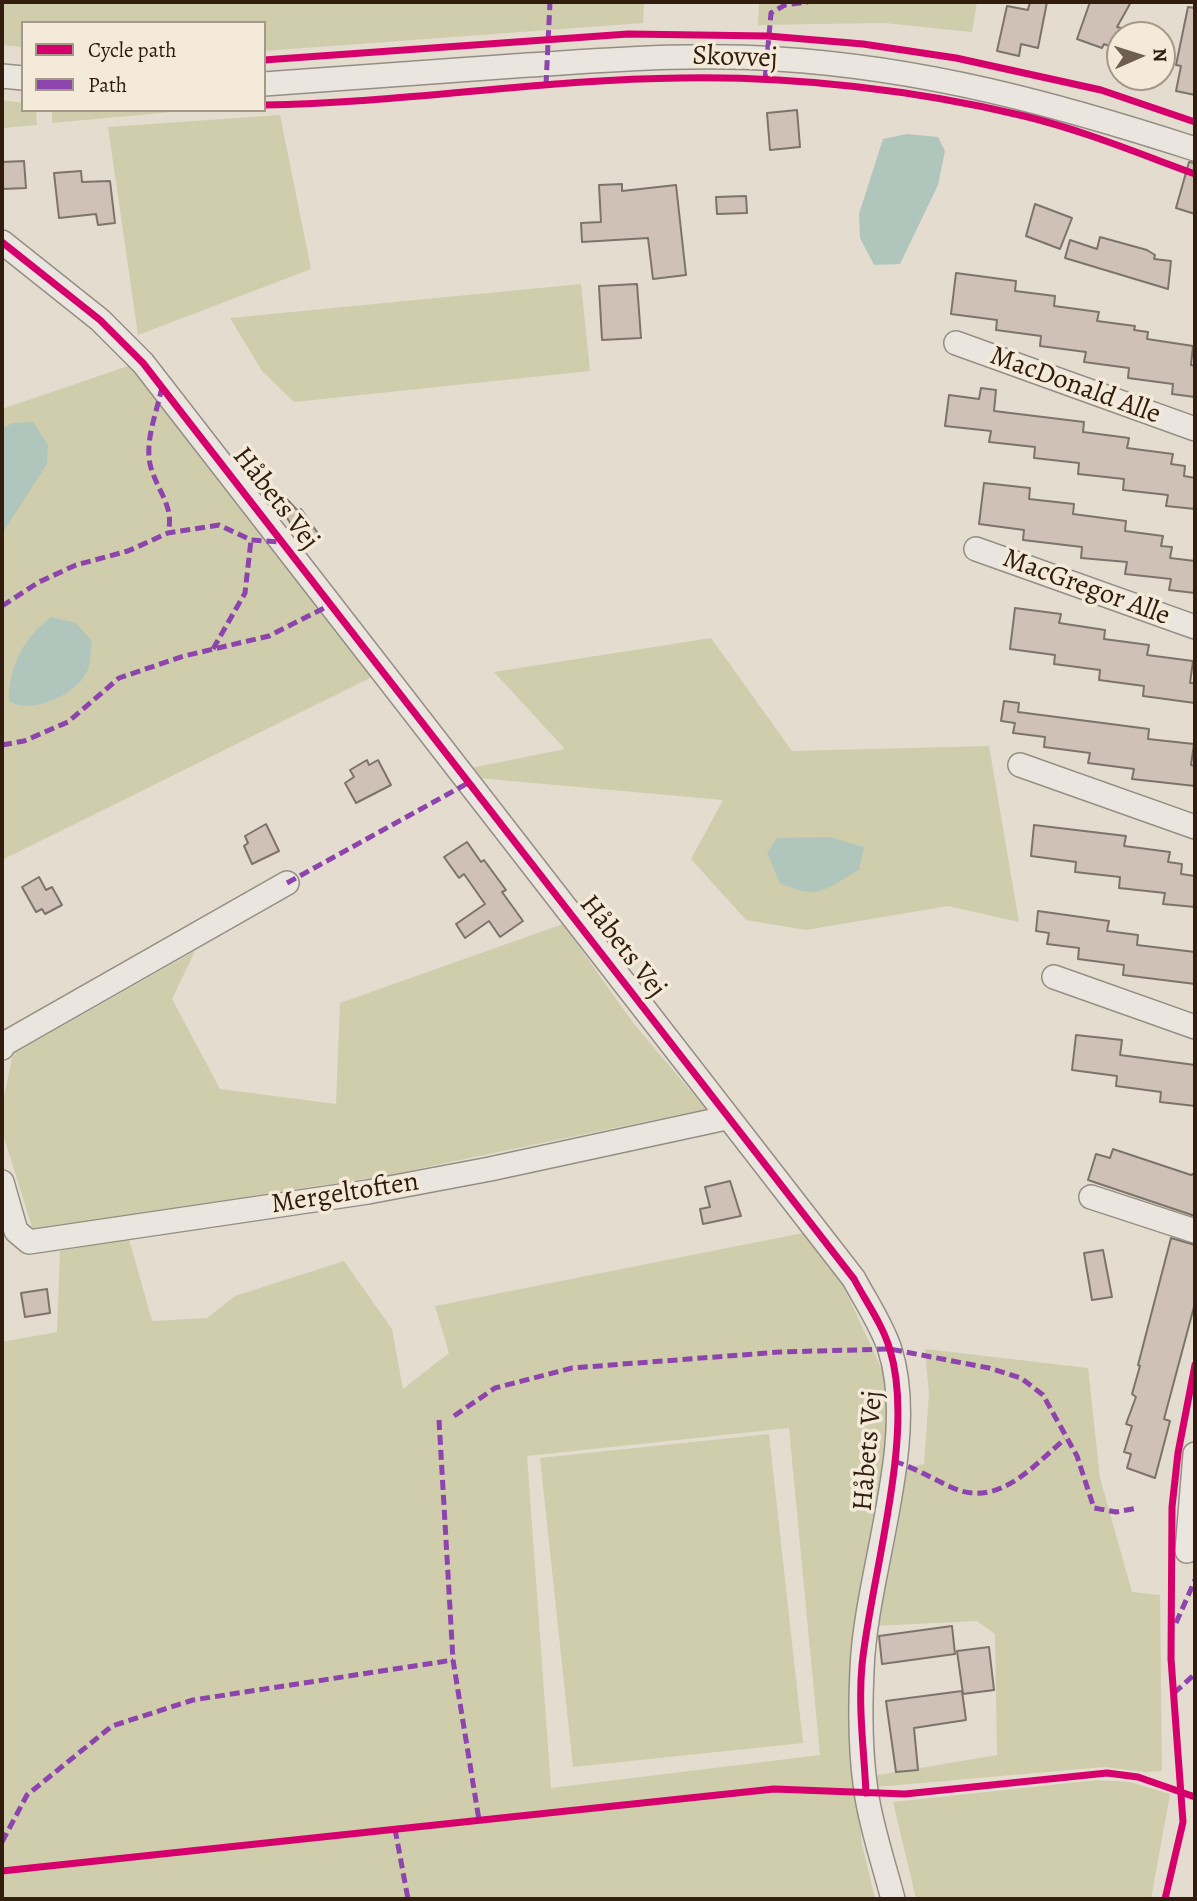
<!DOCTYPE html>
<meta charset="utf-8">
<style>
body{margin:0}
#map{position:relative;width:1197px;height:1901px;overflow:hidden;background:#e4dcce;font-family:Alegreya,serif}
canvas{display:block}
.frame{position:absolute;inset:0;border:4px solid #311c0e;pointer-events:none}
.legend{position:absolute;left:21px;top:21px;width:245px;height:91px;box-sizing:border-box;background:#f3eada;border:2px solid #a59888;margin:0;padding:9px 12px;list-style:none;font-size:21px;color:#311c0e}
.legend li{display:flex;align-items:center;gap:14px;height:35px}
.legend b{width:35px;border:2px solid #a59888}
.north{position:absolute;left:1106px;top:21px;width:70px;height:70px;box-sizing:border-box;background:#f3eada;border:2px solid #a59888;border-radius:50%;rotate:87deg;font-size:19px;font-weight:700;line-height:28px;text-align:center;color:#311c0e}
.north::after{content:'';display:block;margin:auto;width:24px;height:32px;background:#705f51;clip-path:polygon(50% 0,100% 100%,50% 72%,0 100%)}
</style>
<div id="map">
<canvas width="1197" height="1901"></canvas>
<div class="frame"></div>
<ul class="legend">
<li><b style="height:9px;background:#d6006c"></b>Cycle path</li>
<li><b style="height:9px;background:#8e44ad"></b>Path</li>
</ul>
<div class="north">N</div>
</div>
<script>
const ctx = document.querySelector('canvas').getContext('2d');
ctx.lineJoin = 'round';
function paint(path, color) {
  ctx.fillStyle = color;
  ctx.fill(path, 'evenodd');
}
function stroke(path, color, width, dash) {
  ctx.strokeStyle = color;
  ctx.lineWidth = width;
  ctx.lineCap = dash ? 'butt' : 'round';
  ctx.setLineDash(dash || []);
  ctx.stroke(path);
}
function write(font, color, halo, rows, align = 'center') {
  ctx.font = font + ' Alegreya,serif';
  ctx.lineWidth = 7;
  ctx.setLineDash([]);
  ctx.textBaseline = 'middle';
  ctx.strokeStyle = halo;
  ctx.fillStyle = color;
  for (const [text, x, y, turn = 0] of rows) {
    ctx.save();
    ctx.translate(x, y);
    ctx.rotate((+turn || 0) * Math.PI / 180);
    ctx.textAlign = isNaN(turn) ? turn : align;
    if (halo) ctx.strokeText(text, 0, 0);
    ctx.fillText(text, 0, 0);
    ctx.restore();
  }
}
const green = new Path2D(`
 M2,2H644L643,23L264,51V23H23V47L2,45Z
 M759,2H977L972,32L884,23L758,25Z
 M2,100L23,103V110H36L37,125L2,128Z
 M52,110L183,111L52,123Z
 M280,115L311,269L138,335L108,127Z
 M581,284L590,371L294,402L262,371L230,318Z
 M137,363L374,676L2,860V409Z
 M711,638L792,751L989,746L1019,922L948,906L806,930L746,920L691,859L723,800L478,778L471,768L565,749L494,672Z
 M563,924L634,1024L706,1109L383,1176L33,1230L2,1131V1106L13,1054L195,951L172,999L220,1089L336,1104L340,1003Z
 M803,1233L842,1283L894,1396L856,1780L862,1844L875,1899H2V1342L57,1332L60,1251L129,1239L152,1321L207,1318L235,1296L344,1261L392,1329L403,1389L449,1353L435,1306ZM789,1428L820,1755L551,1788L527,1456Z
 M925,1349L1088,1368L1100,1478L1132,1592L1160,1595L1162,1771L1144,1772L1105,1767L875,1787L873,1776L997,1755L995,1634L977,1621L873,1626L902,1468L924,1464L929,1394Z
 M769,1434L803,1743L573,1767L540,1458Z
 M1097,1780L1130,1782L1170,1794L1151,1899H916L893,1802Z`);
const water = new Path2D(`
 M907,134L938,137L945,151L938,185L900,264L874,265L860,238L859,214L883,139Z
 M33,422L48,445L47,464L2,534V429L12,423Z
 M51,617L76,623L92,641C90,650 91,661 88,669C80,693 31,716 9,701C9,665 23,639 51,617Z
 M829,837L864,847L859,870C825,889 819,901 780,883L767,853L777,838Z`);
const building = new Path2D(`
 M1030,2H1047L1038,48L1021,44L1019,56L997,51L1007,6L1028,10Z
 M1090,2H1131L1117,27L1121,28L1114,48L1104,44L1102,48L1077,39Z
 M1188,7L1195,8V95L1176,91L1181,66L1176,65Z
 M797,110L800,147L770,150L767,113Z
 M24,161L26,188L2,189V162Z
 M1189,162L1195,163V214L1176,208Z
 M81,171L82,182L110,181L115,223L98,225L96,214L59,218L54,173Z
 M622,184V191L676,185L686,275L653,279L648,238L582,242L581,223L601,222L599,185Z
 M746,196L747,213L717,214L716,197Z
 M1035,204L1072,218L1060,249L1026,236Z
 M1100,237L1147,250L1155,255L1154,259L1171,261L1168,289L1065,258L1070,240L1097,249Z
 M956,273L1016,281L1015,291L1055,296L1054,306L1099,312L1097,321L1135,326L1134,330L1148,332L1147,339L1193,346L1191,365L1195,366V397L1172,394L1173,384L1128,378L1129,368L1084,362L1086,352L1040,346L1041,336L996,330L997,320L951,314Z
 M637,284L641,338L602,340L599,286Z
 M981,388L996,390L994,411L1084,422L1083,432L1129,438L1127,448L1173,454L1171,464L1185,466L1184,476L1195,478V509L1166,506L1168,495L1123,490L1124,479L1078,474L1079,463L1034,458L1035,447L989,442L991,431L945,426L949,395L979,399Z
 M984,483L1030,488L1029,499L1074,504L1073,514L1126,521L1125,531L1163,536L1161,546L1172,547L1170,558L1195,561V593L1169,590L1171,579L1125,574L1127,562L1081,558L1082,547L1023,540L1024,530L979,524Z
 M283,495L298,511L301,509L319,535L311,542H305L299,537L276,500Z
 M1015,608L1061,614L1059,623L1105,630L1104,639L1149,645L1147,655L1193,661L1190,683H1195V703L1143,696L1144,686L1099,680L1100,670L1054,664L1055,655L1010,649Z
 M1004,701L1019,703L1018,712L1149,729L1148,739L1194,744L1191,765L1195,766V786L1132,779L1134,769L1088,763L1090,753L1044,747L1045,737L1013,733L1015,723L1001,721Z
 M367,760L369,765L378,760L391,785L356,803L345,783L354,777L350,770Z
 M266,824L279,851L252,864L244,846L248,843L245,836Z
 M1034,825L1126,836L1124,846L1170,852L1168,862L1182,864L1181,874L1195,876V907L1163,904L1165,893L1119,888L1120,877L1075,872L1076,862L1031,856Z
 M467,842L481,862L484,860L506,890L502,892L523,921L500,937L489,921L465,938L456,924L485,904L464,874L459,878L444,857Z
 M39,877L46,890L52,887L62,905L45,914L42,909L36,912L22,887Z
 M1038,911L1109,921L1107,931L1138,935L1137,945L1195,952V984L1123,975L1124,965L1078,959L1079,948L1047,944L1049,933L1036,931Z
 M1076,1035L1122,1040L1120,1055L1195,1065V1106L1160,1102L1161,1092L1116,1086L1117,1076L1072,1070Z
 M1113,1149L1191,1175L1195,1173V1216L1088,1180L1096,1154L1110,1158Z
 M730,1181L741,1216L703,1224L700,1209L710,1207L705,1187Z
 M1171,1238L1195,1245V1303L1164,1419L1170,1421L1155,1478L1127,1468L1131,1454L1124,1452L1132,1426L1126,1424L1136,1397L1132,1394L1140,1366L1138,1365Z
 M1103,1250L1112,1297L1092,1300L1084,1253Z
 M47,1289L50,1313L25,1317L21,1293Z
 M952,1626L955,1654L882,1664L879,1636Z
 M989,1647L994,1690L963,1694L957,1651Z
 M962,1691L966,1720L914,1728L918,1770L896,1772L886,1701Z`);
const minor = new Path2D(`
 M2,76L23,78
 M264,84C352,78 440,71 528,65C611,60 694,53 777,59C924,68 1056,104 1195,149
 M2,242L100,320L143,363L854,1279C866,1302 882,1325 890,1350C919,1441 865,1575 862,1670C860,1710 860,1751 866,1791C871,1827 884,1864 893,1899
 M956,343L1195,429
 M976,549L1195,627
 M1020,765L1195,827
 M1054,977L1195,1027
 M2,1048L4,1044L287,883
 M2,1182L16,1231L29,1242L368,1192L490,1169L726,1118
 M1091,1197L1195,1231
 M1187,1551L1195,1454`);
const quiet = new Path2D(`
 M765,80L771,13L785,5L808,2
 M546,85L550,2
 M162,387C157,412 145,439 150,464C156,490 175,505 168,533
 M2,606L39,582L76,565L128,551L168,533L219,525L251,540L281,542
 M213,649L245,593L251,540
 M2,745L24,741L68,722L119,678L184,656L269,636L330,605
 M287,883L468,783
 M454,1416L495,1388L572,1368L780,1352L890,1349L989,1368L1021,1378L1043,1395L1077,1456L1094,1508L1116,1512L1138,1508
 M439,1420L453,1660L479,1820
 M894,1461C915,1468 933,1479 953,1488C999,1508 1033,1466 1065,1439
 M1176,1623L1195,1580
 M1174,1693L1195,1674
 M395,1829L408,1899
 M2,1842L27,1795L112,1726L193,1700L453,1660`);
const cycleway = new Path2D(`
 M264,60L628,34L768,36L863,44L956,58L1101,90L1195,122
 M264,105C404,103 543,79 682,78C793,76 917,90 1024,116C1082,130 1140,154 1195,174
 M2,242L100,320L143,363L854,1279C866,1302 883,1325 890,1350C916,1434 871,1576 862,1665C858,1708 864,1750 866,1793
 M2,1871L774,1789L905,1794L1107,1773L1138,1777L1195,1797
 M1165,1899L1183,1822L1171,1659L1172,1507L1178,1453L1195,1365`);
const streetNames = [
 ["Skovvej",735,58,2],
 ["MacDonald Alle",1075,386,20],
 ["Håbets Vej",275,499,52],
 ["MacGregor Alle",1086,588,20],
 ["Håbets Vej",622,947,52],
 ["Mergeltoften",345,1194,-9],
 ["Håbets Vej",869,1451,-85]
];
paint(green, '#cfcdac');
paint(water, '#b0c6bd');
paint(building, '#d0c1b7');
stroke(building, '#7c746a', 2);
stroke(minor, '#958e84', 26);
stroke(minor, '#eae6df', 23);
stroke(quiet, '#8e44ad', 5, [10, 5]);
stroke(cycleway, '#d6006c', 7);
write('28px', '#311c0e', '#f3eada', streetNames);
</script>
